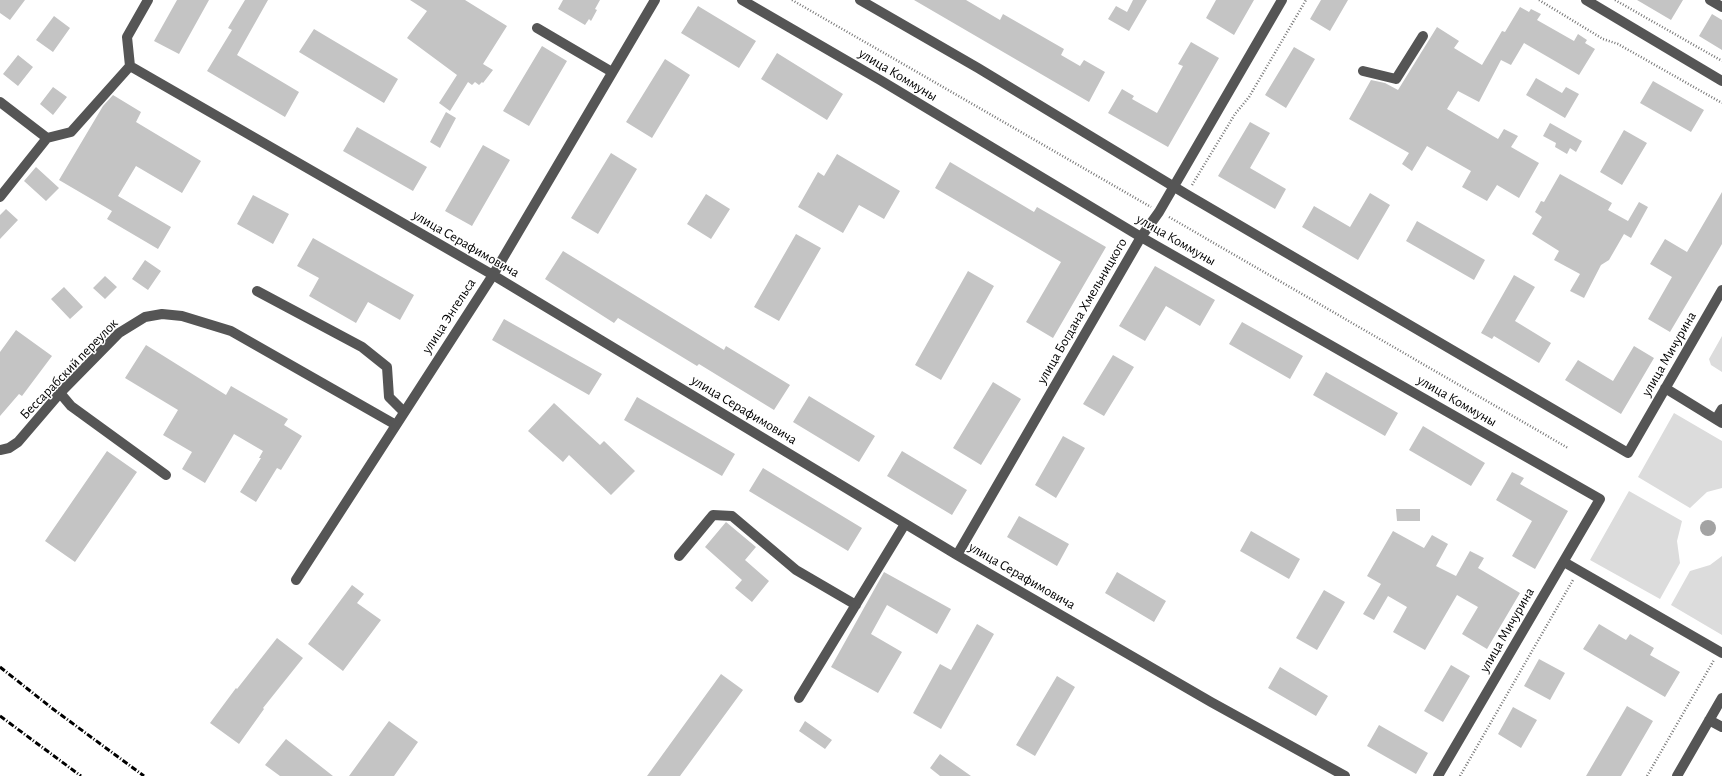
<!DOCTYPE html>
<meta charset="utf-8">
<style>
body{margin:0}
canvas{display:block;background:#fff}
</style>
<canvas width="1722" height="776"></canvas>
<script>
const ctx = document.querySelector('canvas').getContext('2d');
ctx.lineJoin = 'round';
function paint(path, color) {
  ctx.fillStyle = color;
  ctx.fill(path, 'evenodd');
}
function stroke(path, color, width, dash) {
  ctx.strokeStyle = color;
  ctx.lineWidth = width;
  ctx.lineCap = dash ? 'butt' : 'round';
  ctx.setLineDash(dash || []);
  ctx.stroke(path);
}
function write(font, color, halo, rows, align = 'center') {
  ctx.font = font + ' "Alegreya Sans",sans-serif';
  ctx.lineWidth = 3;
  ctx.setLineDash([]);
  ctx.textBaseline = 'middle';
  ctx.strokeStyle = halo;
  ctx.fillStyle = color;
  for (const [text, x, y, turn = 0] of rows) {
    ctx.save();
    ctx.translate(x, y);
    ctx.rotate((+turn || 0) * Math.PI / 180);
    ctx.textAlign = isNaN(turn) ? turn : align;
    if (halo) ctx.strokeText(text, 0, 0);
    ctx.fillText(text, 0, 0);
    ctx.restore();
  }
}
const green = new Path2D(`
 M1722,336V372L1711,365L1709,359Z
 M1674,413L1722,441V488L1707,492L1690,508L1638,477Z
 M1629,491L1682,521L1677,541L1680,563L1660,599L1590,560Z
 M1722,556V635L1671,605L1690,571L1710,565Z`);
const water = new Path2D(`
 M1700 528a8 8 0 1 1 16 0a8 8 0 1 1-16 0Z`);
const building = new Path2D(`
 M0,0H25L10,20L0,13Z
 M177,0H209L179,54L154,41Z
 M245,0H268L237,55L299,92L285,117L207,71L232,30L228,28Z
 M410,0H465L507,26L483,64L493,70L483,83L482,82L479,85L475,82L472,85L468,82L450,111L439,103L457,75L407,38L427,11Z
 M563,0H600L595,9L597,10L591,21L589,19L585,25L558,9Z
 M914,0H966L1000,20L1003,14L1064,49L1061,55L1080,66L1084,60L1105,72L1089,102Z
 M1133,0H1147L1129,31L1108,19L1116,6L1127,12Z
 M1216,0H1254L1234,35L1206,18Z
 M1321,0H1348L1330,31L1310,19Z
 M1637,0H1683L1671,20Z
 M698,6L756,41L739,68L681,33Z
 M1520,7L1529,12L1531,9L1541,14L1537,20L1574,41L1578,34L1587,40L1585,43L1595,49L1579,75L1524,43L1511,65L1501,60L1479,102L1458,91L1447,109L1498,139L1504,129L1518,136L1511,147L1539,163L1519,198L1497,185L1487,201L1462,187L1471,171L1427,146L1412,171L1402,164L1409,153L1349,119L1371,80L1385,83L1398,90L1437,27L1459,41L1454,48L1482,65L1502,31L1505,32Z
 M1712,14L1722,20V50L1699,36Z
 M54,16L70,28L53,52L36,40Z
 M314,29L398,79L384,103L299,52Z
 M1191,42L1219,58L1168,147L1108,113L1122,89L1134,96L1132,99L1157,113L1183,66L1178,64Z
 M542,46L567,61L529,126L503,111Z
 M1294,47L1315,59L1286,108L1265,95Z
 M777,53L843,94L827,120L761,79Z
 M18,55L33,67L18,86L3,74Z
 M665,59L690,75L652,138L626,122Z
 M1536,78L1562,93L1566,87L1579,94L1565,118L1526,95Z
 M1653,81L1704,110L1691,132L1640,103Z
 M53,87L67,97L53,115L40,104Z
 M113,95L141,112L136,122L201,161L182,193L136,166L118,196L171,227L158,249L107,219L112,211L59,180L103,106Z
 M446,112L456,118L440,148L430,142Z
 M1250,122L1270,133L1250,168L1286,189L1275,209L1218,176Z
 M1550,123L1582,141L1576,152L1570,148L1567,154L1555,147L1556,143L1543,136Z
 M357,127L427,167L413,191L343,151Z
 M1624,130L1647,143L1622,185L1600,172Z
 M483,145L510,160L472,226L445,211Z
 M611,153L637,169L598,234L571,218Z
 M837,154L900,191L884,219L859,205L843,233L798,207L818,172L824,176Z
 M950,162L1034,212L1037,207L1106,247L1053,338L1026,322L1061,262L935,188Z
 M36,167L59,188L46,201L24,181Z
 M1560,174L1612,203L1608,210L1628,221L1639,202L1648,207L1631,238L1624,234L1609,260L1601,265L1584,298L1570,291L1580,274L1554,260L1559,251L1532,234L1542,217L1535,212L1541,201L1544,202Z
 M1722,192V244L1670,332L1648,319L1672,277L1650,264L1665,239L1687,252Z
 M1370,193L1390,205L1358,260L1302,227L1314,206L1350,227Z
 M706,194L730,209L711,239L687,224Z
 M253,195L289,214L273,244L237,224Z
 M6,209L18,220L0,239V215Z
 M1417,221L1485,260L1474,280L1406,241Z
 M796,234L821,248L779,321L754,307Z
 M313,238L414,295L400,320L368,302L356,323L309,296L319,278L297,266Z
 M563,251L724,350L726,346L790,385L774,410L699,364L697,366L618,318L614,323L545,279Z
 M145,260L161,271L148,290L132,279Z
 M1155,266L1215,300L1200,326L1166,306L1145,341L1119,326Z
 M968,271L994,286L941,380L915,365Z
 M1514,275L1535,287L1515,321L1551,343L1539,363L1494,336L1492,339L1481,333Z
 M105,276L117,287L105,299L93,288Z
 M64,287L83,307L70,319L51,299Z
 M504,319L602,374L589,395L492,340Z
 M1242,322L1303,356L1290,379L1229,344Z
 M16,330L52,356L22,396L19,394L0,416V352Z
 M146,345L226,395L231,386L288,419L284,425L302,436L281,470L277,468L256,502L240,492L261,458H259L263,451L234,434L205,483L182,469L192,452L163,435L178,410L125,378Z
 M1634,346L1654,358L1621,414L1565,380L1578,360L1613,381Z
 M1113,355L1134,367L1104,416L1083,404Z
 M1326,372L1398,413L1385,436L1313,395Z
 M993,382L1021,399L981,465L953,448Z
 M809,396L875,436L859,462L793,422Z
 M637,397L735,454L722,476L624,420Z
 M554,403L600,445L604,441L635,471L611,495L569,455L563,462L528,431Z
 M1423,426L1485,463L1471,486L1409,450Z
 M1063,436L1085,448L1056,498L1035,485Z
 M107,451L137,472L75,562L45,541Z
 M902,451L967,490L952,515L887,476Z
 M763,468L862,528L848,551L749,491Z
 M1512,472L1524,478L1520,484L1568,511L1535,569L1512,556L1532,521L1496,500Z
 M1396,509H1420V521H1397Z
 M1019,516L1069,544L1057,566L1007,537Z
 M726,522L756,547L745,560L769,581L752,602L735,588L742,580L705,547Z
 M1251,531L1300,559L1289,579L1240,551Z
 M1393,531L1424,548L1432,535L1448,544L1436,566L1456,576L1470,551L1484,558L1478,568L1520,593L1487,649L1462,634L1478,607L1457,595L1425,650L1393,632L1407,607L1388,596L1374,620L1363,614L1381,584L1367,576Z
 M884,572L951,609L937,634L887,605L871,634L902,652L878,693L831,667Z
 M1117,572L1166,601L1154,622L1105,593Z
 M352,585L364,594L357,603L381,620L343,671L308,644Z
 M1324,590L1345,602L1317,650L1296,638Z
 M977,624L994,634L941,729L913,713L940,664L951,670Z
 M1599,624L1626,640L1630,634L1654,648L1650,655L1680,672L1665,697L1583,649Z
 M277,638L303,658L263,708L264,709L239,744L210,723L236,688L237,689Z
 M1539,659L1565,673L1550,700L1524,686Z
 M1451,665L1470,676L1443,722L1424,711Z
 M1280,667L1328,696L1316,716L1268,688Z
 M721,674L743,690L680,776H647Z
 M1057,676L1075,687L1035,756L1016,745Z
 M1627,706L1653,721L1621,776H1586Z
 M1513,707L1537,720L1521,748L1498,734Z
 M389,721L418,742L394,776H349Z
 M805,721L832,740L825,749L799,731Z
 M1379,725L1428,753L1416,774L1367,746Z
 M286,739L333,776H280L265,765Z
 M940,754L971,776H940L930,768Z`);
const path = new Path2D(`
 M792,0L1151,207
 M1539,0L1603,39L1618,44L1722,103
 M1615,0L1722,61
 M1192,185L1235,114L1249,97L1306,0
 M1169,217L1568,448
 M1460,776L1573,580
 M1647,776L1714,660`);
const minor = new Path2D(`
 M742,0L880,80L1141,237L1600,499L1438,776
 M860,0L978,68L1186,194L1628,453L1722,290
 M1586,0L1722,81
 M1710,0L1722,7
 M537,28L612,72
 M130,66L493,275L957,555L1211,702L1345,776
 M130,66L127,37L148,0
 M1363,71L1396,79L1423,36
 M0,102L47,138
 M0,197L47,138L71,132L130,66
 M257,291L362,347L387,367L389,397L404,412
 M1665,388L1722,423
 M60,393L71,406L166,475
 M1716,419L1722,409
 M0,450L9,448L18,442L60,393L119,333L145,317L162,314L182,316L231,331L396,425
 M957,555L1141,237L1159,212L1282,0
 M679,556L713,515L732,516L796,570L856,605
 M1564,562L1722,653
 M296,580L493,275L655,0
 M799,698L905,524
 M1709,720L1722,727
 M1677,776L1722,698`);
const rail = new Path2D(`
 M0,667L53,709L144,776
 M0,716L81,776`);
const streetNames = [
 ["улица Коммуны",898,75,31],
 ["улица Коммуны",1176,240,30],
 ["улица Серафимовича",466,244,30],
 ["улица Богдана Хмельницкого",1082,311,-60],
 ["улица Энгельса",449,316,-57],
 ["улица Мичурина",1669,354,-60],
 ["Бессарабский переулок",69,369,-46],
 ["улица Коммуны",1457,401,30],
 ["улица Серафимовича",744,410,31],
 ["улица Серафимовича",1022,576,30],
 ["улица Мичурина",1507,630,-60]
];
paint(green, '#dcdcdc');
paint(water, '#a3a3a3');
paint(building, '#c4c4c4');
stroke(path, '#777', 2.5, [1, 2]);
stroke(minor, '#555', 10);
stroke(rail, '#000', 3, [6, 2, 1, 2]);
write('14px', '#000', '#fff', streetNames);
</script>
